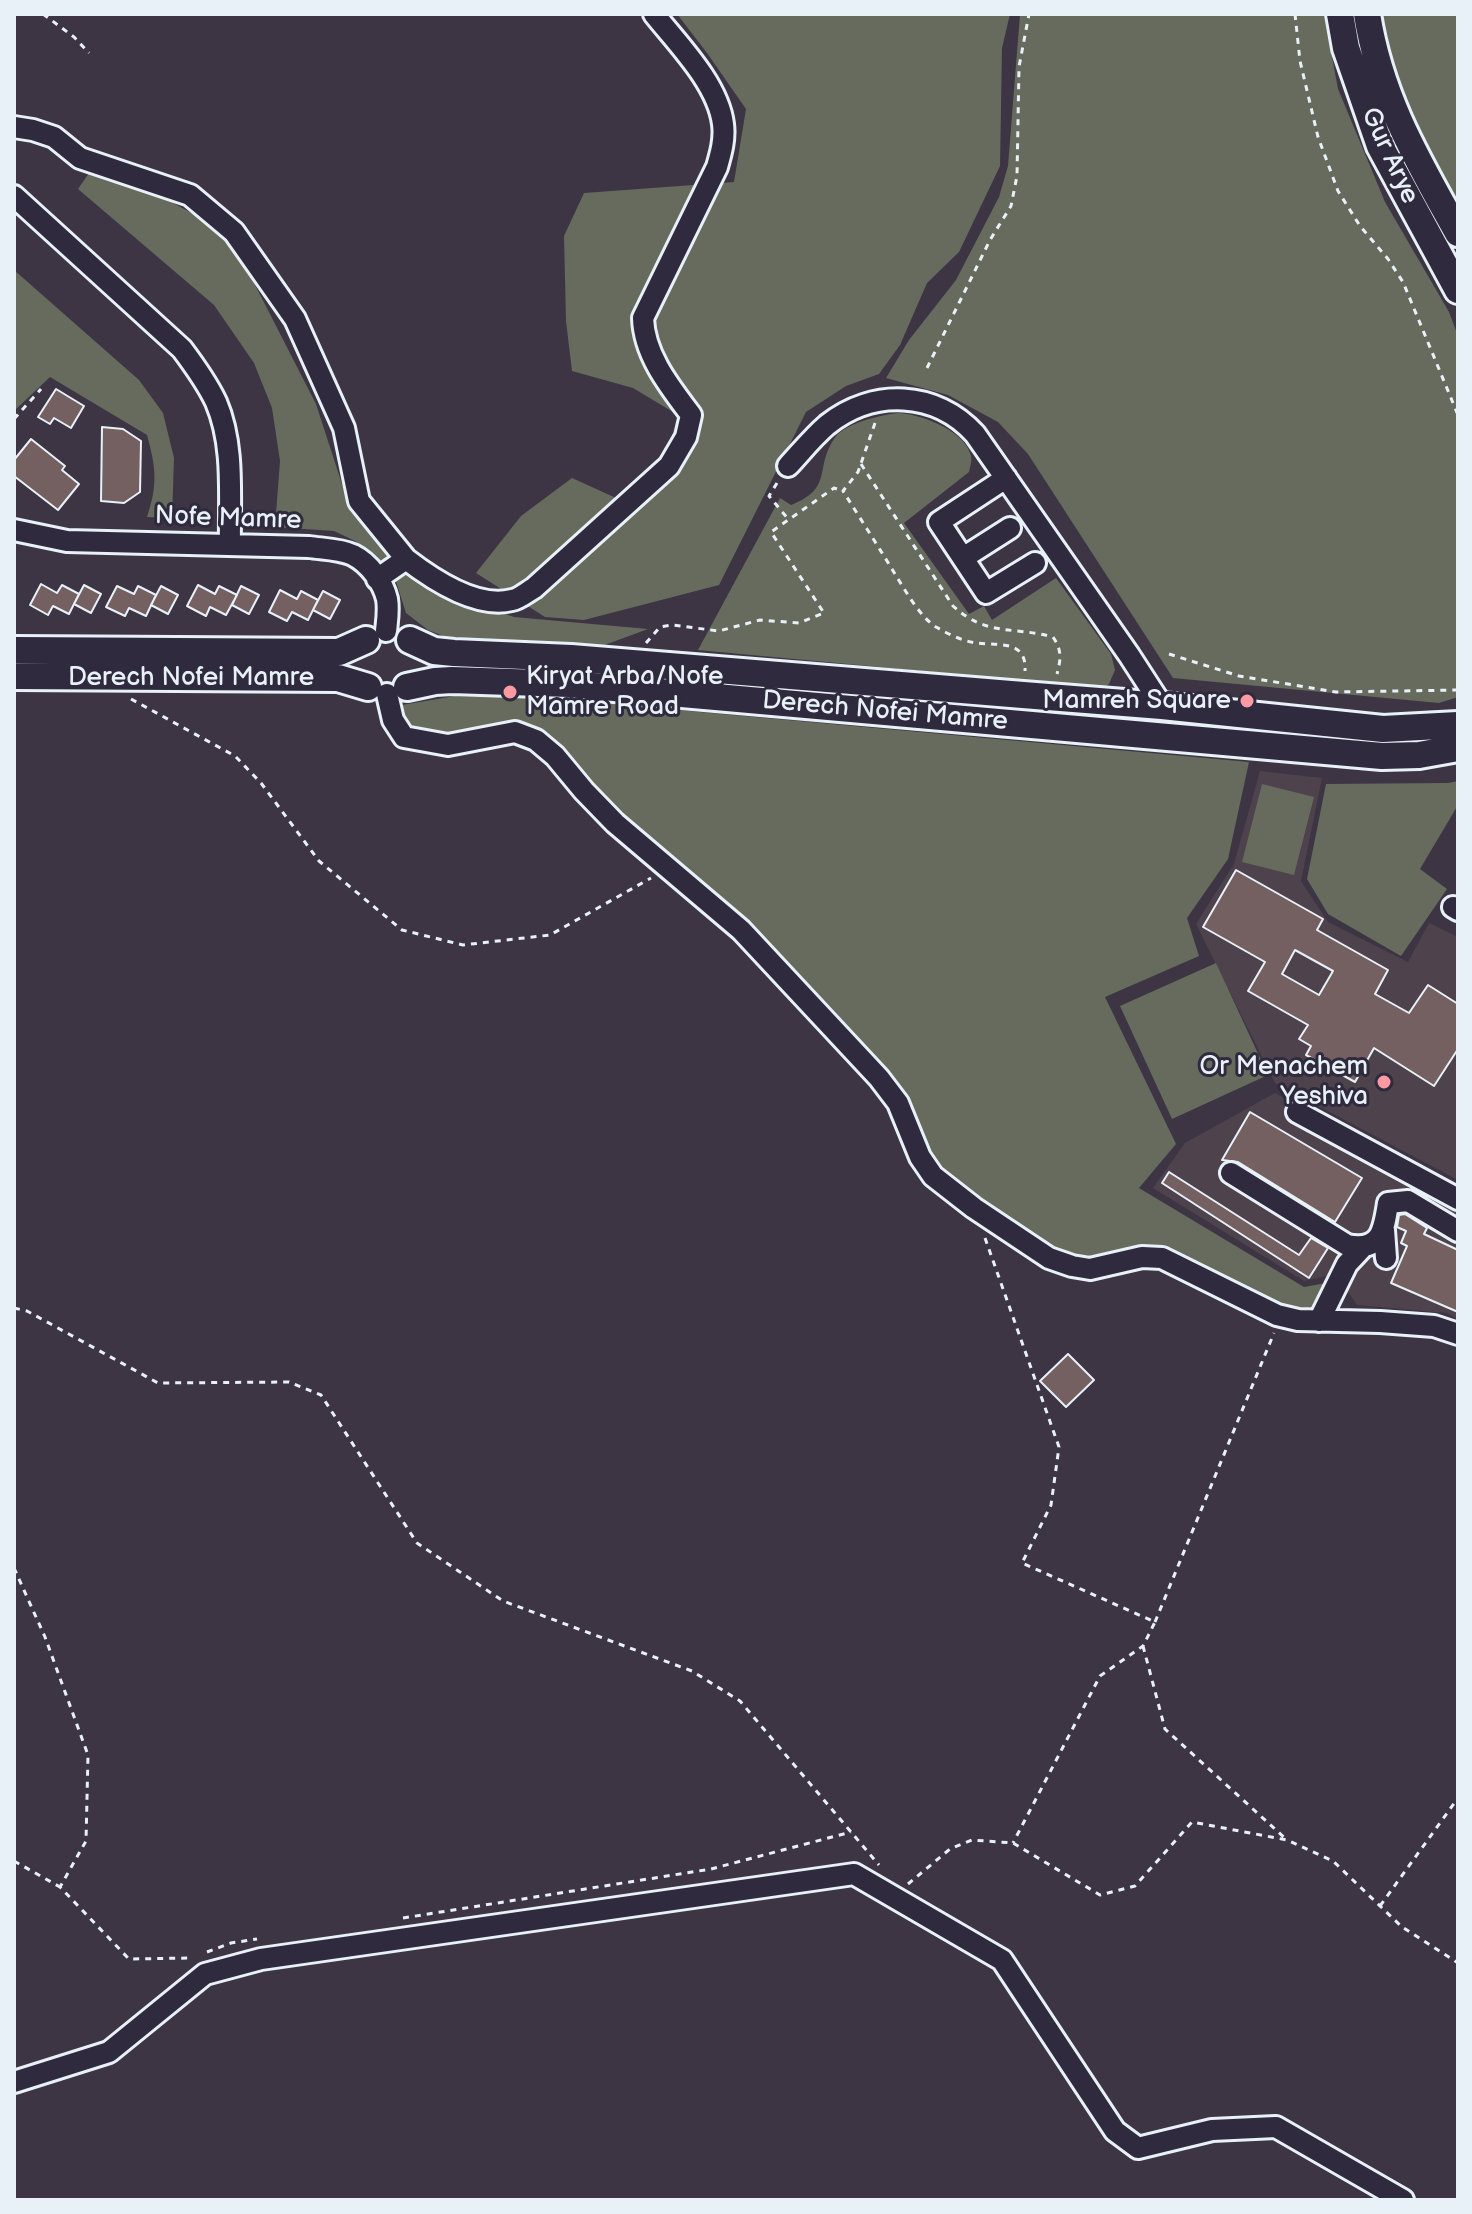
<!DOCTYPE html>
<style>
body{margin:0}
#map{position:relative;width:1472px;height:2214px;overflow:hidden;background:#3d3544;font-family:"Balsamiq Sans",sans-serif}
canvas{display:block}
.frame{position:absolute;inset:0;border:16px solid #e8f1f8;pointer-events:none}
</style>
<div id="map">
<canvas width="1472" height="2214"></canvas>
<div class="frame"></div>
</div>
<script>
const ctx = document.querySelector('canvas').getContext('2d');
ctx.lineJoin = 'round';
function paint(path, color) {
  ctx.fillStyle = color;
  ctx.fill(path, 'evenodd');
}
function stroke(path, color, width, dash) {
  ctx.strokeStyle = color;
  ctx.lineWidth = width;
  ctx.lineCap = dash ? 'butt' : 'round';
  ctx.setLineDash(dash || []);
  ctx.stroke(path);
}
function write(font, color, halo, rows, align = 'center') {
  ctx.font = font + ' "Balsamiq Sans",sans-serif';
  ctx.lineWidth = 6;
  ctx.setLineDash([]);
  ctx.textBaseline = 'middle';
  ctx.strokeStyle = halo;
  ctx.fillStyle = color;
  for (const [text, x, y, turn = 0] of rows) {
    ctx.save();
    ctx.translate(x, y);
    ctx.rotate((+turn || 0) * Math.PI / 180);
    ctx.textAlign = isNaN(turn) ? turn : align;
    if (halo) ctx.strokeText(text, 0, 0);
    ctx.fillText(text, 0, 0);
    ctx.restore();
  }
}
const built = new Path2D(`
 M1260,771L1322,778L1301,881L1328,922L1408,962L1429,923L1458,937V1180L1275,1083L1196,924L1234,864Z
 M1275,1093L1458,1190V1320L1447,1313L1357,1305L1336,1274L1304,1281L1153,1188L1185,1143Z`);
const green = new Path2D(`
 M677,14H1010L1002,48L1000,166L959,252L927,283L900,345L879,374L846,386L806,412L719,585L584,620L545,617L476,573L521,516L572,478L616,498L668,450L678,415L633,388L572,371L566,321L564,236L584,193L734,182L746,109L707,53Z
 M1020,14H1324L1338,89L1385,202L1449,312L1458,336V697L1439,703L1173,678L1028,454L998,422L948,395L886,378L909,340L956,280L999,197L1008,166Z
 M1376,14H1458V207L1414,130L1378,29Z
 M89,173L164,198L217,227L252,279L316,404L351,512L394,551L384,566L355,541L334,531L275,527L280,461L272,408L254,363L214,305L78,189Z
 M14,270L139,380L163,413L174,458L172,518L147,517C158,484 156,468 147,435L50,377L14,411Z
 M898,413C920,414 963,430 970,453C973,459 970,466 969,472L904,523L969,614L984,606L992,620L1056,578L1111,654L1115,670L1109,684L1104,688L698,650L780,498L791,505C834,488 814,469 834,439C844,423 881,415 898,413Z
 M412,573L456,603L485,607L514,617L648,629L602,646L446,637L428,630L406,613L395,578Z
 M455,696L546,698L1249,762L1228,859L1187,918L1199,956L1105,997L1176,1144L1139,1188L1304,1287L1332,1282L1320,1313L1279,1308L1185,1263L1090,1261L1052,1252L939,1171L927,1153L905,1099L621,818L539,734L448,738L408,731L400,717L402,705Z
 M1458,781V805L1420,869L1447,889L1401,956L1328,914L1307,879L1326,784L1448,783Z
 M1262,784L1314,797L1294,875L1242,862Z
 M1216,963L1268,1075L1172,1119L1120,1006Z`);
const building = new Path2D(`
 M56,389L84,406L71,428L54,418L50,424L38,417Z
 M102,427L123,429L141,441L140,492L124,503L101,501Z
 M31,439L65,466L62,470L79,484L58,510L14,476V460Z
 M41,584L57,593L62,585L79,594L69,614L53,606L48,615L30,605Z
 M84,585L101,594L91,613L74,604Z
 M198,585L215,594L219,586L237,595L226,615L210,607L206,616L187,606Z
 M117,586L134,594L138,586L156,595L146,616L129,608L125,616L106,607Z
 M161,586L178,595L168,614L151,605Z
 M241,586L259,595L249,614L232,605Z
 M280,590L297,599L301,591L318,600L308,620L292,612L287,621L269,612Z
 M323,591L340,600L330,619L313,610Z
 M1236,870L1323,919L1317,930L1388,970L1375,994L1409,1013L1428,985L1458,1004V1049L1434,1086L1374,1048L1355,1082L1306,1055L1311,1046L1299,1039L1308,1025L1248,991L1265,962L1203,927ZM1295,950L1333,971L1319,995L1282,974Z
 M1250,1112L1362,1178L1335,1222L1238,1162L1222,1160Z
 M1169,1172L1299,1255L1311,1238L1328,1248L1309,1278L1162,1183Z
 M1405,1214L1427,1228L1424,1234L1458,1250V1312L1391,1283L1407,1246L1401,1243L1406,1231L1397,1227L1399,1215Z
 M1068,1354L1094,1380L1066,1407L1040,1381Z`);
const path = new Path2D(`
 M43,14L74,37L89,53
 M1295,14L1300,61L1318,137L1338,191L1360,226L1388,259L1403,282L1458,415
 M927,368L990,240L1011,206L1017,176L1019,67L1029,14
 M14,419L41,389
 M875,423L858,472L843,491C860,518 878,546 895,574C905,590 920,617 936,627C948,634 962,641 976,643C998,646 1027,639 1025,671
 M861,464L953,606C987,637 1013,626 1053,637C1062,650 1061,659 1057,674
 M777,483L769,496L789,520
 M646,643L660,627L672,625L719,631L760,620L799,623L824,613L771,532L834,488L843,491
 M1169,654L1239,676L1336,692L1458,690
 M131,699L235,756L261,783L319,861L402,930L463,945L550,935L651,878
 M985,1238L1059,1447L1051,1505L1022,1563L1155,1622L1143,1646L1100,1676L1013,1843
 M14,1308L27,1311L158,1383L289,1382L321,1395L417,1543L503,1601L692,1671L740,1701L879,1865
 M14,1568L45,1637L88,1755L86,1841L60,1887L129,1959L192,1958
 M1155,1622L1274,1333
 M1143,1646L1165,1729L1287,1840
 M14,1861L60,1887
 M908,1884L950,1849L972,1840L1013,1843L1100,1895L1135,1886L1192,1822L1287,1840L1333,1861L1402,1927L1458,1963
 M1380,1906L1458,1798
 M403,1918L711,1869L851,1832
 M207,1952L231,1943L257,1939`);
const minor = new Path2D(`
 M14,127L33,130L54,137L80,158L190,195L234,232L295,319L344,428L359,501L406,559
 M14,196L182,349C194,365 207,383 216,402C235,446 229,498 230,545
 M788,466C801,452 813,437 827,425C873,388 936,391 975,434L1129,655L1162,706
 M1006,478L939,522L986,593L1035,563
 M14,530L67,541L309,547C323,549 340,549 353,555C369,563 383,582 387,599C389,610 387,621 386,631
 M963,558L1010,528
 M377,579L406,559C432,579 477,609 512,600C519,599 527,592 534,588L669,466L686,437L691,415C670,387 644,355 643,318L717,167C721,153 725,139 723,124C718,84 678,44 654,14
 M387,694L393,720L404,737L448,745L515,732L536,740L555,756L584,791L615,823L741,930L879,1078L898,1103L920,1157L933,1176L974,1208L1049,1258L1072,1266L1090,1269L1142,1257L1162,1258L1277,1315L1298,1320L1380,1322L1434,1326L1458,1334
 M1453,907L1458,910
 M1297,1112L1458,1199
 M1231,1173L1347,1245C1381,1252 1384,1230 1388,1203L1408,1201L1458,1231
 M1384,1230L1386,1258
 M1319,1321L1347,1264L1362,1248
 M14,2082L109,2052L205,1974L261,1959L854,1874L1002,1960L1115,2131L1138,2148L1212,2130L1276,2127L1403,2200`);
const major = new Path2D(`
 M1340,14L1346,48L1380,146L1458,290
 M1367,14C1380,98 1418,161 1458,233
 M410,640L434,651L454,653L571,658L1023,695L1162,706L1383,729L1458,725
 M14,650L339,652L366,640
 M14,676L338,678L368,687
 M407,687L435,681L452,680L569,684L1382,756L1419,755L1458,748`);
const markers = [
 [510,692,8,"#ff9aa2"],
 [1247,701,8,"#ff9aa2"],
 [1384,1082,8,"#ff9aa2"]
];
const streetNames = [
 ["Gur Arye",1389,156,65],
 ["Nofe Mamre",228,519,2],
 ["Derech Nofei Mamre",191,678],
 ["Derech Nofei Mamre",885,712,5]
];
const poiNames = [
 ["Kiryat Arba/Nofe",526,677,"left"],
 ["Mamre Road",526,707,"left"],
 ["Mamreh Square",1231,701],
 ["Or Menachem",1368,1067],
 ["Yeshiva",1368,1097]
];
paint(built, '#4e424d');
paint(green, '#666b5e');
paint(building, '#746061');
stroke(building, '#e8f1f8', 2);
stroke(minor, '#e8f1f8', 26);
stroke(major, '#e8f1f8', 32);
stroke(path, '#e8f1f8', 3, [6, 6]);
stroke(minor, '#2f2a3d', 20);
stroke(major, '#2f2a3d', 26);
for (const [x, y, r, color] of markers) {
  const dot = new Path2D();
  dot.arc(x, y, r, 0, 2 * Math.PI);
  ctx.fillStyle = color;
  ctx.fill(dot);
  stroke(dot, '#2f2a3d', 3);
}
write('26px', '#e8f1f8', '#2f2a3d', streetNames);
write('26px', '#e8f1f8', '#2f2a3d', poiNames, 'right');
</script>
